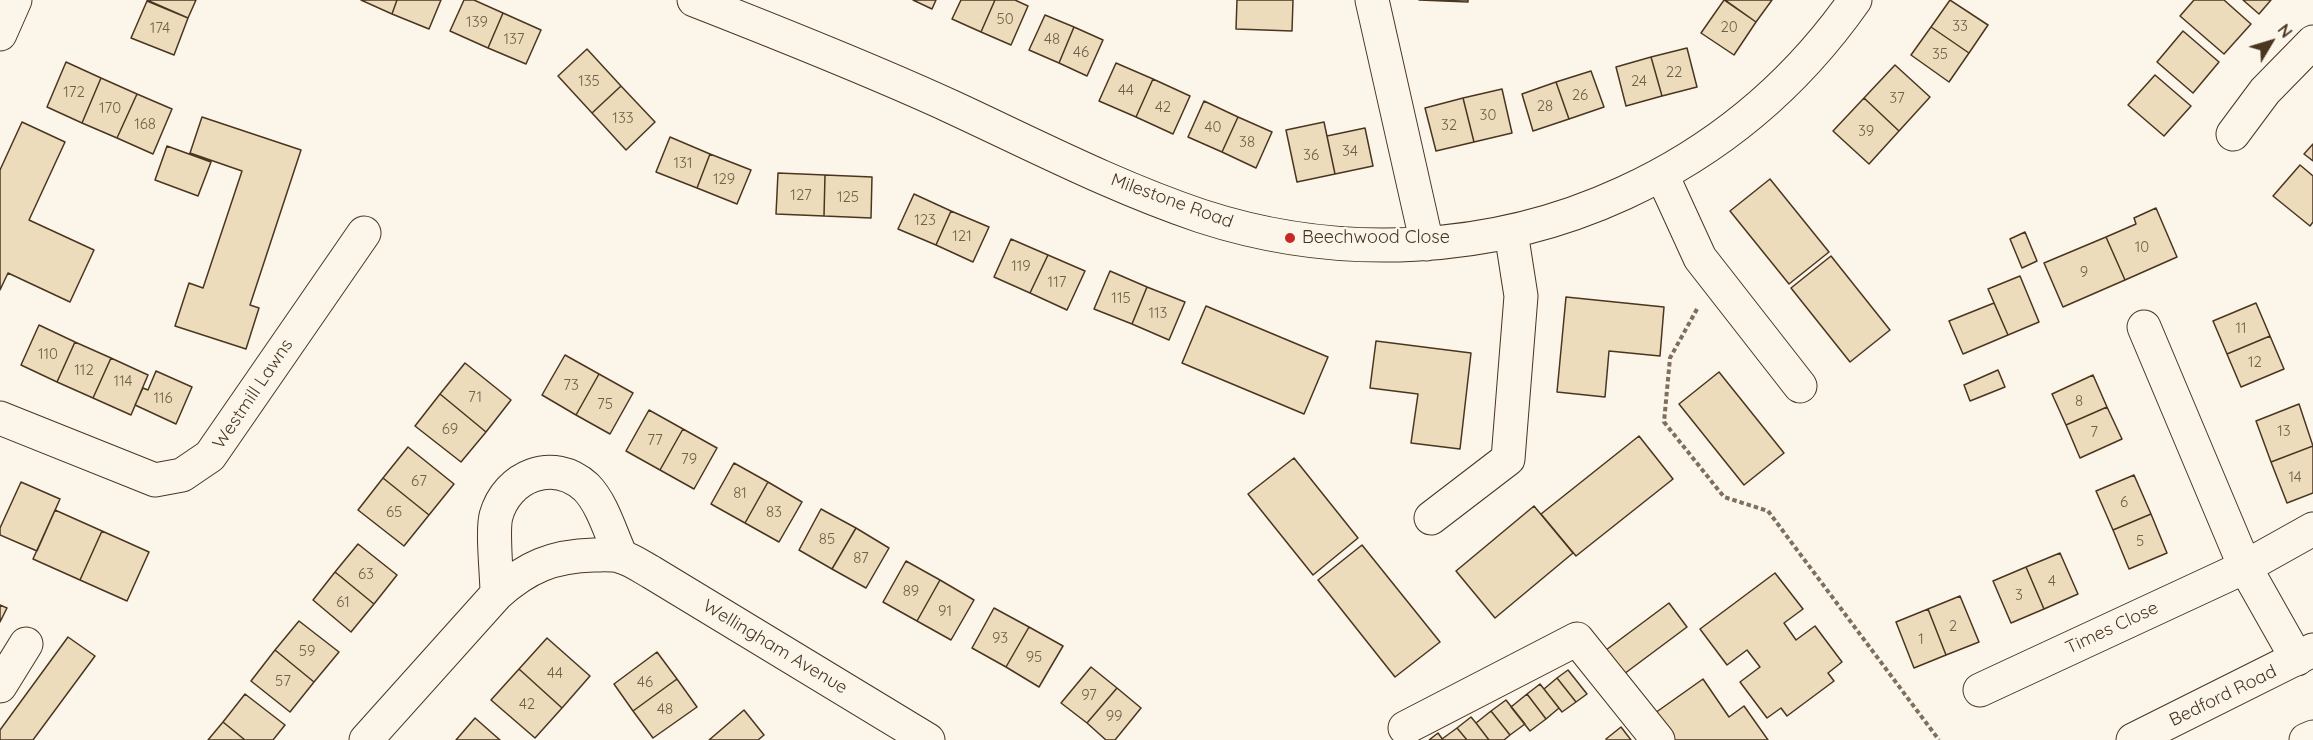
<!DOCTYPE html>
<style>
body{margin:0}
#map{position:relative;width:2313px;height:740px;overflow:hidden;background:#fbf6e9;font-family:Quicksand,sans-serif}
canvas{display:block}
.north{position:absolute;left:2241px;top:12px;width:60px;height:60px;-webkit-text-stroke:4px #fbf6e9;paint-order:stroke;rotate:52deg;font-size:16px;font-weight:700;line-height:24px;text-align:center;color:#4a3520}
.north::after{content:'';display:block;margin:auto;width:21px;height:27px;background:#4a3520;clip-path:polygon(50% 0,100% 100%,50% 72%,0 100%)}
</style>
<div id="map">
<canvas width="2313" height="740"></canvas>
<div class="north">N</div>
</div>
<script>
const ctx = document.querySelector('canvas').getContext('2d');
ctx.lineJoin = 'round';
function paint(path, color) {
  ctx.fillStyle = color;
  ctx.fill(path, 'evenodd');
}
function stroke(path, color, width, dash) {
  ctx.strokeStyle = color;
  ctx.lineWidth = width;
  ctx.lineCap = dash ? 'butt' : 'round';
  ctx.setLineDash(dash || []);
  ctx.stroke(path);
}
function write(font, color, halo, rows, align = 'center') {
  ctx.font = font + ' Quicksand,sans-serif';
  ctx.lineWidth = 4.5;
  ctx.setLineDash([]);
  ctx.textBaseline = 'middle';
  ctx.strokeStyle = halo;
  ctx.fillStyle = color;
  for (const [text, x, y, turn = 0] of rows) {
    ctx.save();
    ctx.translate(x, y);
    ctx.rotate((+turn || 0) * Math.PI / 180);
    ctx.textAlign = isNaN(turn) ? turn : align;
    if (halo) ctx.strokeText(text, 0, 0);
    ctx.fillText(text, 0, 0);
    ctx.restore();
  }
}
const building = new Path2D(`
 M147,0H196L188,18Z
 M361,0H397L392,14Z
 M397,0H441L429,29L392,14Z
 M464,0H474L503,13L488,48L450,31Z
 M913,0H936L932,9Z
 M961,0H995L981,32L952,19Z
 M995,0H1015L1028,6L1011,45L981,32Z
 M1237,0H1293L1292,31L1236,29Z
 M1419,0H1468V2Z
 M1724,0L1756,22L1734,55L1701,33Z
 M1725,0H1772L1756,22Z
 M1950,0L1988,25L1969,53L1931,27Z
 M2194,0H2224L2251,24L2224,54L2180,16Z
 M2243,0H2271L2259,14Z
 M147,1L188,18L174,55L131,38Z
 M503,13L541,30L526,64L488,48Z
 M1045,15L1074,27L1059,63L1029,50Z
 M1074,27L1103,40L1087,76L1059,63Z
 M1931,27L1969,53L1949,82L1911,55Z
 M2183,31L2219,62L2193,93L2157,62Z
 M1687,48L1697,87L1662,96L1651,57Z
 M587,49L621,86L592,113L558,76Z
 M1651,57L1662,96L1626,106L1616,67Z
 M66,62L101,78L82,123L47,107Z
 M1116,63L1153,79L1136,117L1099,101Z
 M1895,65L1930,97L1899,131L1864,98Z
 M1591,71L1604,107L1569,119L1556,82Z
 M2155,75L2191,106L2164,136L2128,105Z
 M101,78L137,94L117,138L82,123Z
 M1153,79L1190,96L1173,134L1136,117Z
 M1556,82L1569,119L1533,131L1522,94Z
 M621,86L655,122L626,150L592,113Z
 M1502,89L1512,133L1474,142L1463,98Z
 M137,94L172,109L153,154L117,138Z
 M1463,98L1474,142L1436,151L1425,108Z
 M1864,98L1899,131L1869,164L1833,131Z
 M1204,101L1238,117L1222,152L1188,137Z
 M202,117L301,150L250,305L259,308L246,349L175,326L189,283L203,288L242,171L190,153Z
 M1238,117L1272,132L1256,168L1222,152Z
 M22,122L65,142L29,220L94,250L70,302L8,273L0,290V170Z
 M1324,122L1335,174L1297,182L1286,130Z
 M1365,128L1373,166L1335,174L1327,136Z
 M670,137L710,154L697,188L656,172Z
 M2313,144V161L2304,154Z
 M167,146L211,162L198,196L155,180Z
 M710,154L751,170L737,204L697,188Z
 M2300,165L2313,176V222L2310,226L2273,196Z
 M778,173L825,175L824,216L776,214Z
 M825,175L872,177L871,218L824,216Z
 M1770,179L1829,252L1789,284L1730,211Z
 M914,194L951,211L936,245L898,229Z
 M2156,208L2177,257L2125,280L2106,237L2136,224L2134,218Z
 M951,211L989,227L973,262L936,245Z
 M2025,232L2037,261L2022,268L2010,239Z
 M2106,237L2125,280L2063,307L2044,263Z
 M1011,239L1048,255L1030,293L994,277Z
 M1048,255L1085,271L1067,310L1030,293Z
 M1831,256L1890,330L1850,362L1791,288Z
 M1110,271L1147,287L1132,324L1094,309Z
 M2020,276L2039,322L2008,335L1988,289Z
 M1147,287L1185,302L1169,340L1132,324Z
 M1566,297L1664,307L1660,356L1609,351L1605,397L1557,392Z
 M1994,303L2008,335L1963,354L1949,321Z
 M2256,303L2270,336L2227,354L2213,321Z
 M1206,306L1328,357L1304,414L1182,363Z
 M39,325L75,342L57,382L21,365Z
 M2270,336L2284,369L2241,387L2227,354Z
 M1376,341L1471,353L1460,449L1411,443L1418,394L1370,388Z
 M75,342L111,358L93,398L57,382Z
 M565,355L599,374L576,415L542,395Z
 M111,358L148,375L131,415L93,398Z
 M465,363L511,400L486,432L440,394Z
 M1998,370L2005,387L1970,401L1964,385Z
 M156,371L192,387L176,424L135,405L143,388L148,390Z
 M1719,372L1784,453L1744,485L1679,404Z
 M599,374L633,393L610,434L576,415Z
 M2093,375L2107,407L2066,425L2052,394Z
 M440,394L486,432L461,462L415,426Z
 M2299,404L2313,446L2271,462L2256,421Z
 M2107,407L2122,439L2080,458L2066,425Z
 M649,410L683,429L660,470L626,451Z
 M683,429L717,448L694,489L660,470Z
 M1639,436L1673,479L1576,556L1541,514Z
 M2313,446V493L2287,503L2271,462Z
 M408,447L454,484L429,515L383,478Z
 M1294,458L1358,538L1313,575L1248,494Z
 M734,463L768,482L745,523L711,504Z
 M2134,475L2151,514L2113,530L2096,491Z
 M383,478L429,515L404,546L358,510Z
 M21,482L60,499L37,551L0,535V528Z
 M768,482L802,502L779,542L745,523Z
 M1534,506L1573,553L1495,618L1456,571Z
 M821,509L856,528L832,569L799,550Z
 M55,510L102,531L80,580L33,559Z
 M2151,514L2167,553L2129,569L2113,530Z
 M856,528L889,548L866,588L832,569Z
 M102,531L149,552L127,601L80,580Z
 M358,544L397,575L374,604L335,572Z
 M1362,545L1440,642L1395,677L1318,580Z
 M2060,553L2078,594L2044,609L2026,567Z
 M906,561L940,580L917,621L883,602Z
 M2026,567L2044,609L2011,623L1993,581Z
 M335,572L374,604L351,632L313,600Z
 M1775,573L1803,609L1784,623L1796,640L1815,626L1842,662L1828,673L1834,681L1787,716L1781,708L1767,718L1740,682L1760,667L1747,650L1727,665L1700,629Z
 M940,580L974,600L951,640L917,621Z
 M1960,596L1979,642L1946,655L1928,609Z
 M1669,603L1687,627L1624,674L1606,650Z
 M0,605L7,608L0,622Z
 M994,608L1029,627L1006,667L972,648Z
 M1928,609L1946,655L1914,668L1896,622Z
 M299,621L339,652L314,682L275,650Z
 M1029,627L1063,646L1039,687L1006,667Z
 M68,637L95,656L33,740H0V730Z
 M547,638L590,676L562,708L519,669Z
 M275,650L314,682L290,712L251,681Z
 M657,652L677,679L633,711L614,684Z
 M1091,667L1117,688L1087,723L1061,703Z
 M519,669L562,708L535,738L491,700Z
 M1568,670L1587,694L1576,702L1557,678Z
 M1557,678L1576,702L1562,712L1544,689Z
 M677,679L697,707L653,738L633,711Z
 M1703,679L1729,717L1744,706L1768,740H1675L1655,713Z
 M1540,684L1559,708L1546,719L1527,694Z
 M1117,688L1141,708L1115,740H1106L1087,723Z
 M245,694L285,725L273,740H245L223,722Z
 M1527,694L1546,719L1530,731L1511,707Z
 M1506,700L1525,724L1510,735L1491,711Z
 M744,710L764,735L758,740H709Z
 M1491,711L1510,735L1504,740H1489L1476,723Z
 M1471,717L1476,723L1489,740H1467L1457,728Z
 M475,718L500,740H456Z
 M223,722L245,740H208Z
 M1621,727L1631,740H1607L1606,739Z
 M1457,728L1467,740H1443L1442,739Z
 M1438,733L1443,740H1429Z`);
const path = new Path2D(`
 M1697,309L1670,358L1664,422L1724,497L1768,511L1939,740`);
const minor = new Path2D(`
 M694,0C781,34 867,68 952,107C1034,145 1115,187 1201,216C1339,261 1492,254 1624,193C1718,150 1796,84 1855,0
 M1372,0L1427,244
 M0,34L15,0
 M2233,134L2265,91L2313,42
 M1662,175L1700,258L1800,386
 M2144,327L2245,567L2297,659
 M0,418L155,480L182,475L210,456L364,233
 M1431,518L1508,459L1521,296L1511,232
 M497,594C497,575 492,532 496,516C507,476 553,457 586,487C603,504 611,535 621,556
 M0,686L26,644
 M1980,690L2245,567L2313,529
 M1405,728L1577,639L1658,740
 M366,740L497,594C527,567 553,556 594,555C603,555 614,554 622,557C632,560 642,567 651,572L928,740
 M2306,740L2313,737`);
const major = new Path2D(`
 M2133,740L2313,650`);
const markers = [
 [1290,238,6,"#c62828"]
];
const numberNames = [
 ["50",1005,19],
 ["139",477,22],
 ["33",1960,26],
 ["20",1729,27],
 ["174",160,28],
 ["137",514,39],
 ["48",1052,39],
 ["46",1081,52],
 ["35",1940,54],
 ["22",1674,72],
 ["135",589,81],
 ["24",1639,81],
 ["44",1126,90],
 ["172",74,92],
 ["26",1580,95],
 ["37",1897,98],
 ["28",1545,106],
 ["42",1163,107],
 ["170",110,108],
 ["30",1488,115],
 ["133",623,118],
 ["168",145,124],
 ["32",1449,125],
 ["40",1213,127],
 ["39",1866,131],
 ["38",1247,142],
 ["34",1350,151],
 ["36",1311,155],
 ["131",683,163],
 ["129",724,179],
 ["127",801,195],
 ["125",848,197],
 ["123",925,220],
 ["121",962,236],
 ["10",2142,247],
 ["119",1021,266],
 ["9",2084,272],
 ["117",1057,282],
 ["115",1121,298],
 ["113",1158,313],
 ["11",2241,328],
 ["110",48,354],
 ["12",2255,362],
 ["112",84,370],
 ["114",123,381],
 ["73",571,385],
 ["71",475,397],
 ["116",163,398],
 ["8",2079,401],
 ["75",605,404],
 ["69",450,429],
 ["13",2284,431],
 ["7",2094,432],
 ["77",655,440],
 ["79",689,459],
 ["14",2295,477],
 ["67",419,481],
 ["81",740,493],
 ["6",2124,502],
 ["65",394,512],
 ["83",774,512],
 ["85",827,539],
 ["5",2140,541],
 ["87",861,558],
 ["63",366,574],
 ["4",2052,581],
 ["89",911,591],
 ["3",2019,595],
 ["61",343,602],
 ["91",945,611],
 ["2",1953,626],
 ["93",1000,638],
 ["1",1921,639],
 ["59",307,651],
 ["95",1034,657],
 ["44",555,673],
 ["57",283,681],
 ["46",645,682],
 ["97",1089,695],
 ["42",527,704],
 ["48",665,709],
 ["99",1114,716]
];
const streetNames = [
 ["Milestone Road",1172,201,20],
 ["Westmill Lawns",253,394,-56],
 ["Times Close",2112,628,-25],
 ["Wellingham Avenue",775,647,31],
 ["Bedford Road",2223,696,-26]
];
const poiNames = [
 ["Beechwood Close",1302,238]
];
paint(building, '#ecdcbc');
stroke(building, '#4a3520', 1.5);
stroke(minor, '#4a3520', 35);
stroke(major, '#4a3520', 35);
stroke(path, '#7f6f5c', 4, [4.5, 3]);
stroke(minor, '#fbf6e9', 33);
stroke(major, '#fbf6e9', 33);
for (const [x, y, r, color] of markers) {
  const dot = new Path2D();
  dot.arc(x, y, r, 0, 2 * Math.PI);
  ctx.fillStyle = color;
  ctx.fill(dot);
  stroke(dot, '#fbf6e9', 2);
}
write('15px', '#725f47', null, numberNames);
write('18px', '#4a3520', '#fbf6e9', streetNames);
write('18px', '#4a3520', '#fbf6e9', poiNames, 'left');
</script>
